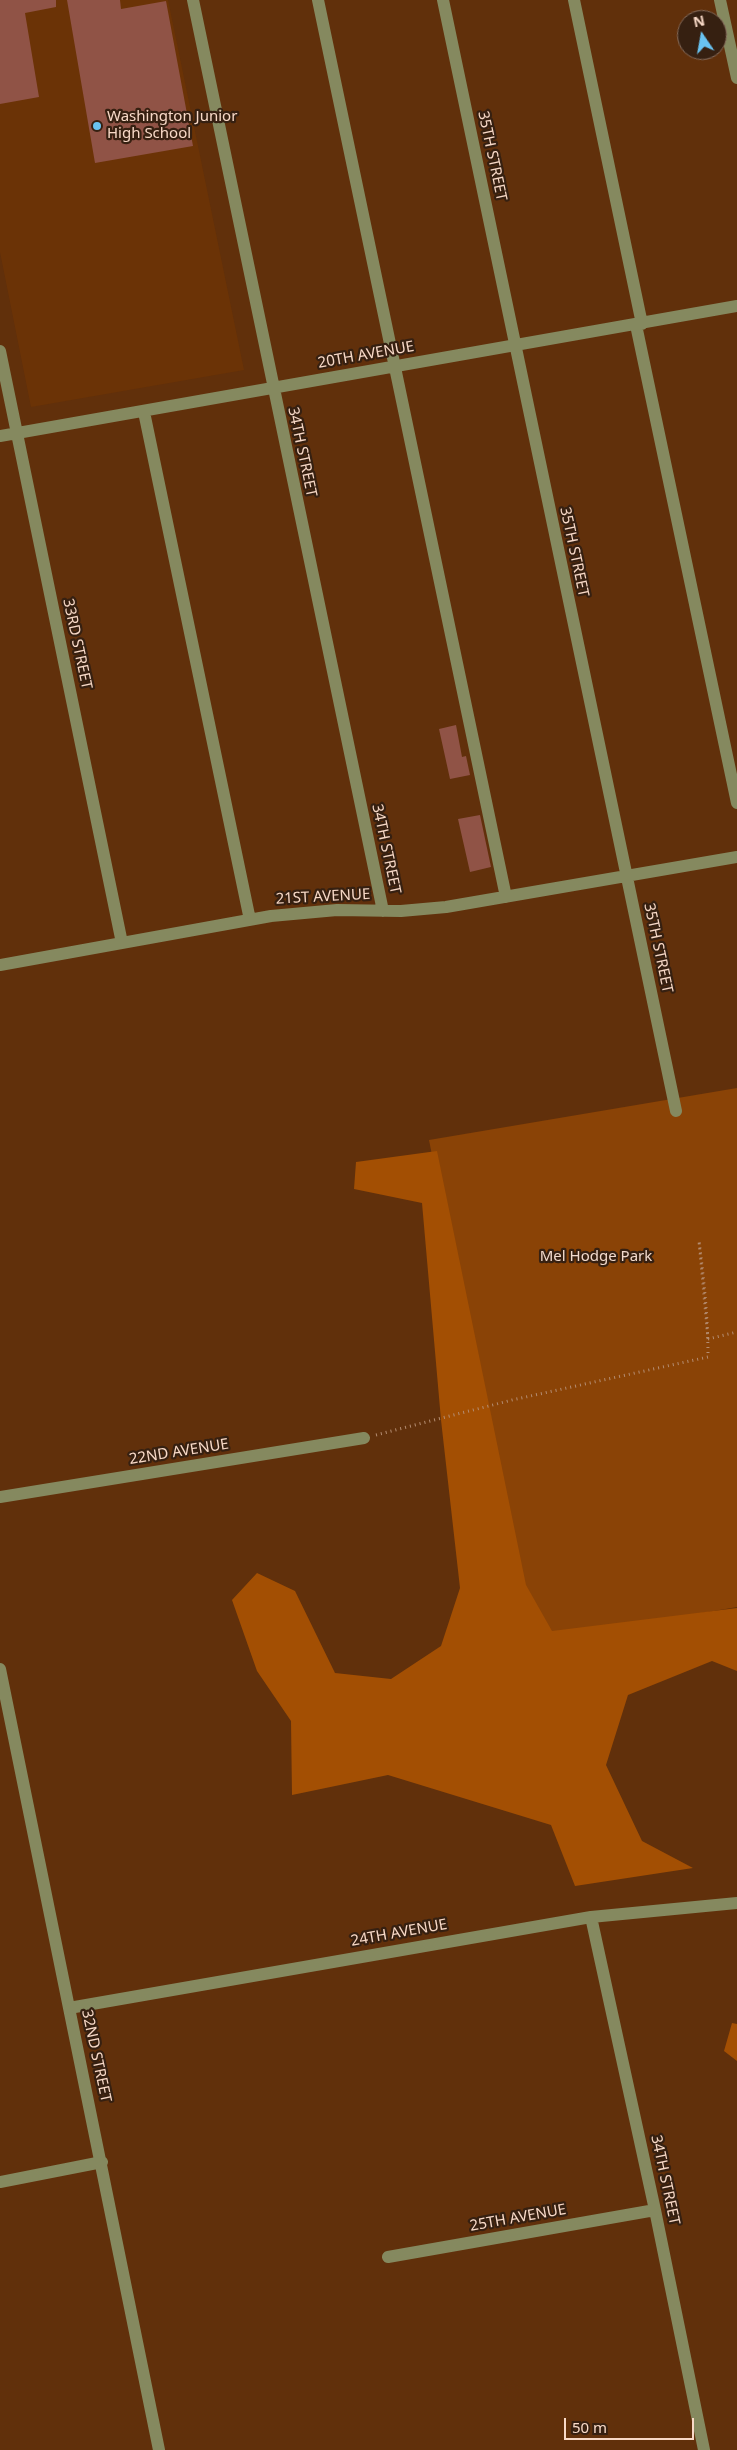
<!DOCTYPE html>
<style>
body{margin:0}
#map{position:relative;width:737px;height:2450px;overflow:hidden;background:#61300b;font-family:"Noto Sans",sans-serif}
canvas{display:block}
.north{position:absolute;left:677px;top:10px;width:50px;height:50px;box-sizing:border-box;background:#362011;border:1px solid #846a5a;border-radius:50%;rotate:348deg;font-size:14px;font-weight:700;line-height:20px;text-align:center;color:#f8d9c7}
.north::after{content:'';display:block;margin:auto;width:18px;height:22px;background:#69c3f1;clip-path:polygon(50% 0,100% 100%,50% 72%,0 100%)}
.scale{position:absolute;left:564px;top:2418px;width:130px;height:22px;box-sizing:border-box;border:2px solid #f8d9c7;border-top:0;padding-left:6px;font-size:15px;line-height:18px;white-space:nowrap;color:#f8d9c7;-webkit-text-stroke:4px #362011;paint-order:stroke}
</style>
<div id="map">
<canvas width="737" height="2450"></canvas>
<div class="north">N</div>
<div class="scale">50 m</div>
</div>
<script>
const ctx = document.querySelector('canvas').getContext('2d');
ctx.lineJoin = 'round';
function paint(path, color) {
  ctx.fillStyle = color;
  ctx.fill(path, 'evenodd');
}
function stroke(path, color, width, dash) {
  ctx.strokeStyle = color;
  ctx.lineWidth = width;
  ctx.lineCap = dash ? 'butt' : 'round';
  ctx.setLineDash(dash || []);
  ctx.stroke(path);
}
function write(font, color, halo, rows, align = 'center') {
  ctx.font = font + ' "Noto Sans",sans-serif';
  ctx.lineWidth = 4.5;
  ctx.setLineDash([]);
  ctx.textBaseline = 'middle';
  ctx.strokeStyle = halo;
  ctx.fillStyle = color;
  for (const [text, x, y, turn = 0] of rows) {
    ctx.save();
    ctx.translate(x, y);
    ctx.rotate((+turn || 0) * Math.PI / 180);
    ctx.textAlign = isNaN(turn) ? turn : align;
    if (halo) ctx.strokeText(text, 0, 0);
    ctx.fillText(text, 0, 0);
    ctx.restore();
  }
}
const built = new Path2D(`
 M0,0H168L244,370L31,407L0,252Z`);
const green = new Path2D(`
 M737,1088V1607L529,1643L429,1140Z`);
const forest = new Path2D(`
 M437,1151L526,1585L552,1631L737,1608V1671L712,1661L628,1695L606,1765L642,1841L693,1868L575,1886L551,1825L388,1775L292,1795L291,1721L257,1671L232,1600L257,1573L295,1591L335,1673L391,1679L441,1646L460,1588L441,1420L422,1203L354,1189L356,1162Z
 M732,2023L737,2024V2061L724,2051Z`);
const building = new Path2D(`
 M0,0H56V7L25,13L39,97L0,104Z
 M67,0H120L121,9L166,1L193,146L95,163Z
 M456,725L462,757L466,756L470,775L450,779L439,729Z
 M480,815L491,867L470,872L458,819Z`);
const path = new Path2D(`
 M708,1339L737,1332
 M376,1435L512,1400L708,1357C708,1318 704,1280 699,1241L708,1339`);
const minor = new Path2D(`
 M193,0L383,911
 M318,0L506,897
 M443,0L676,1111
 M574,0L642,324
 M720,0L737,78
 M636,325L737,803
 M0,351L122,943
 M144,412L250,920
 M0,436L737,306
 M0,965L271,916L337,910L401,911L446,907L737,857
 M0,1497L364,1438
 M0,1669L159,2450
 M591,1917L655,2210L704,2450
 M69,2008L591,1917L737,1903
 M0,2182L102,2162
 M388,2257L655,2210`);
const markers = [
 [97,126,5,"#69c3f1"]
];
const poiNames = [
 ["Washington Junior",107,117],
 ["High School",107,134]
];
const streetNames = [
 ["35TH STREET",492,156,78],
 ["20TH AVENUE",366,355,-10],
 ["34TH STREET",302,452,78],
 ["35TH STREET",574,552,78],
 ["33RD STREET",77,644,78],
 ["34TH STREET",386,849,78],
 ["21ST AVENUE",323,897,-3],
 ["35TH STREET",658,948,78],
 ["22ND AVENUE",179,1452,-9],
 ["24TH AVENUE",399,1933,-10],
 ["32ND STREET",96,2056,78],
 ["34TH STREET",665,2180,78],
 ["25TH AVENUE",518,2218,-10]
];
const parkNames = [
 ["Mel Hodge Park",596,1257]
];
paint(built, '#6b3306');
paint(green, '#8a4306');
paint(forest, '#a34f03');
paint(building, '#905346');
stroke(path, '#b48d72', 3, [1, 4]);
stroke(minor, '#85895f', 12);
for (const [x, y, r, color] of markers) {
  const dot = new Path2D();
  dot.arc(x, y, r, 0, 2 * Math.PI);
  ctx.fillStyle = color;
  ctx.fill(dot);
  stroke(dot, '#362011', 2);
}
write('15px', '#f8d9c7', '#362011', poiNames, 'left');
write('15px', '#f8d9c7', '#362011', streetNames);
write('15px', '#f2dacc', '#362011', parkNames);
</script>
